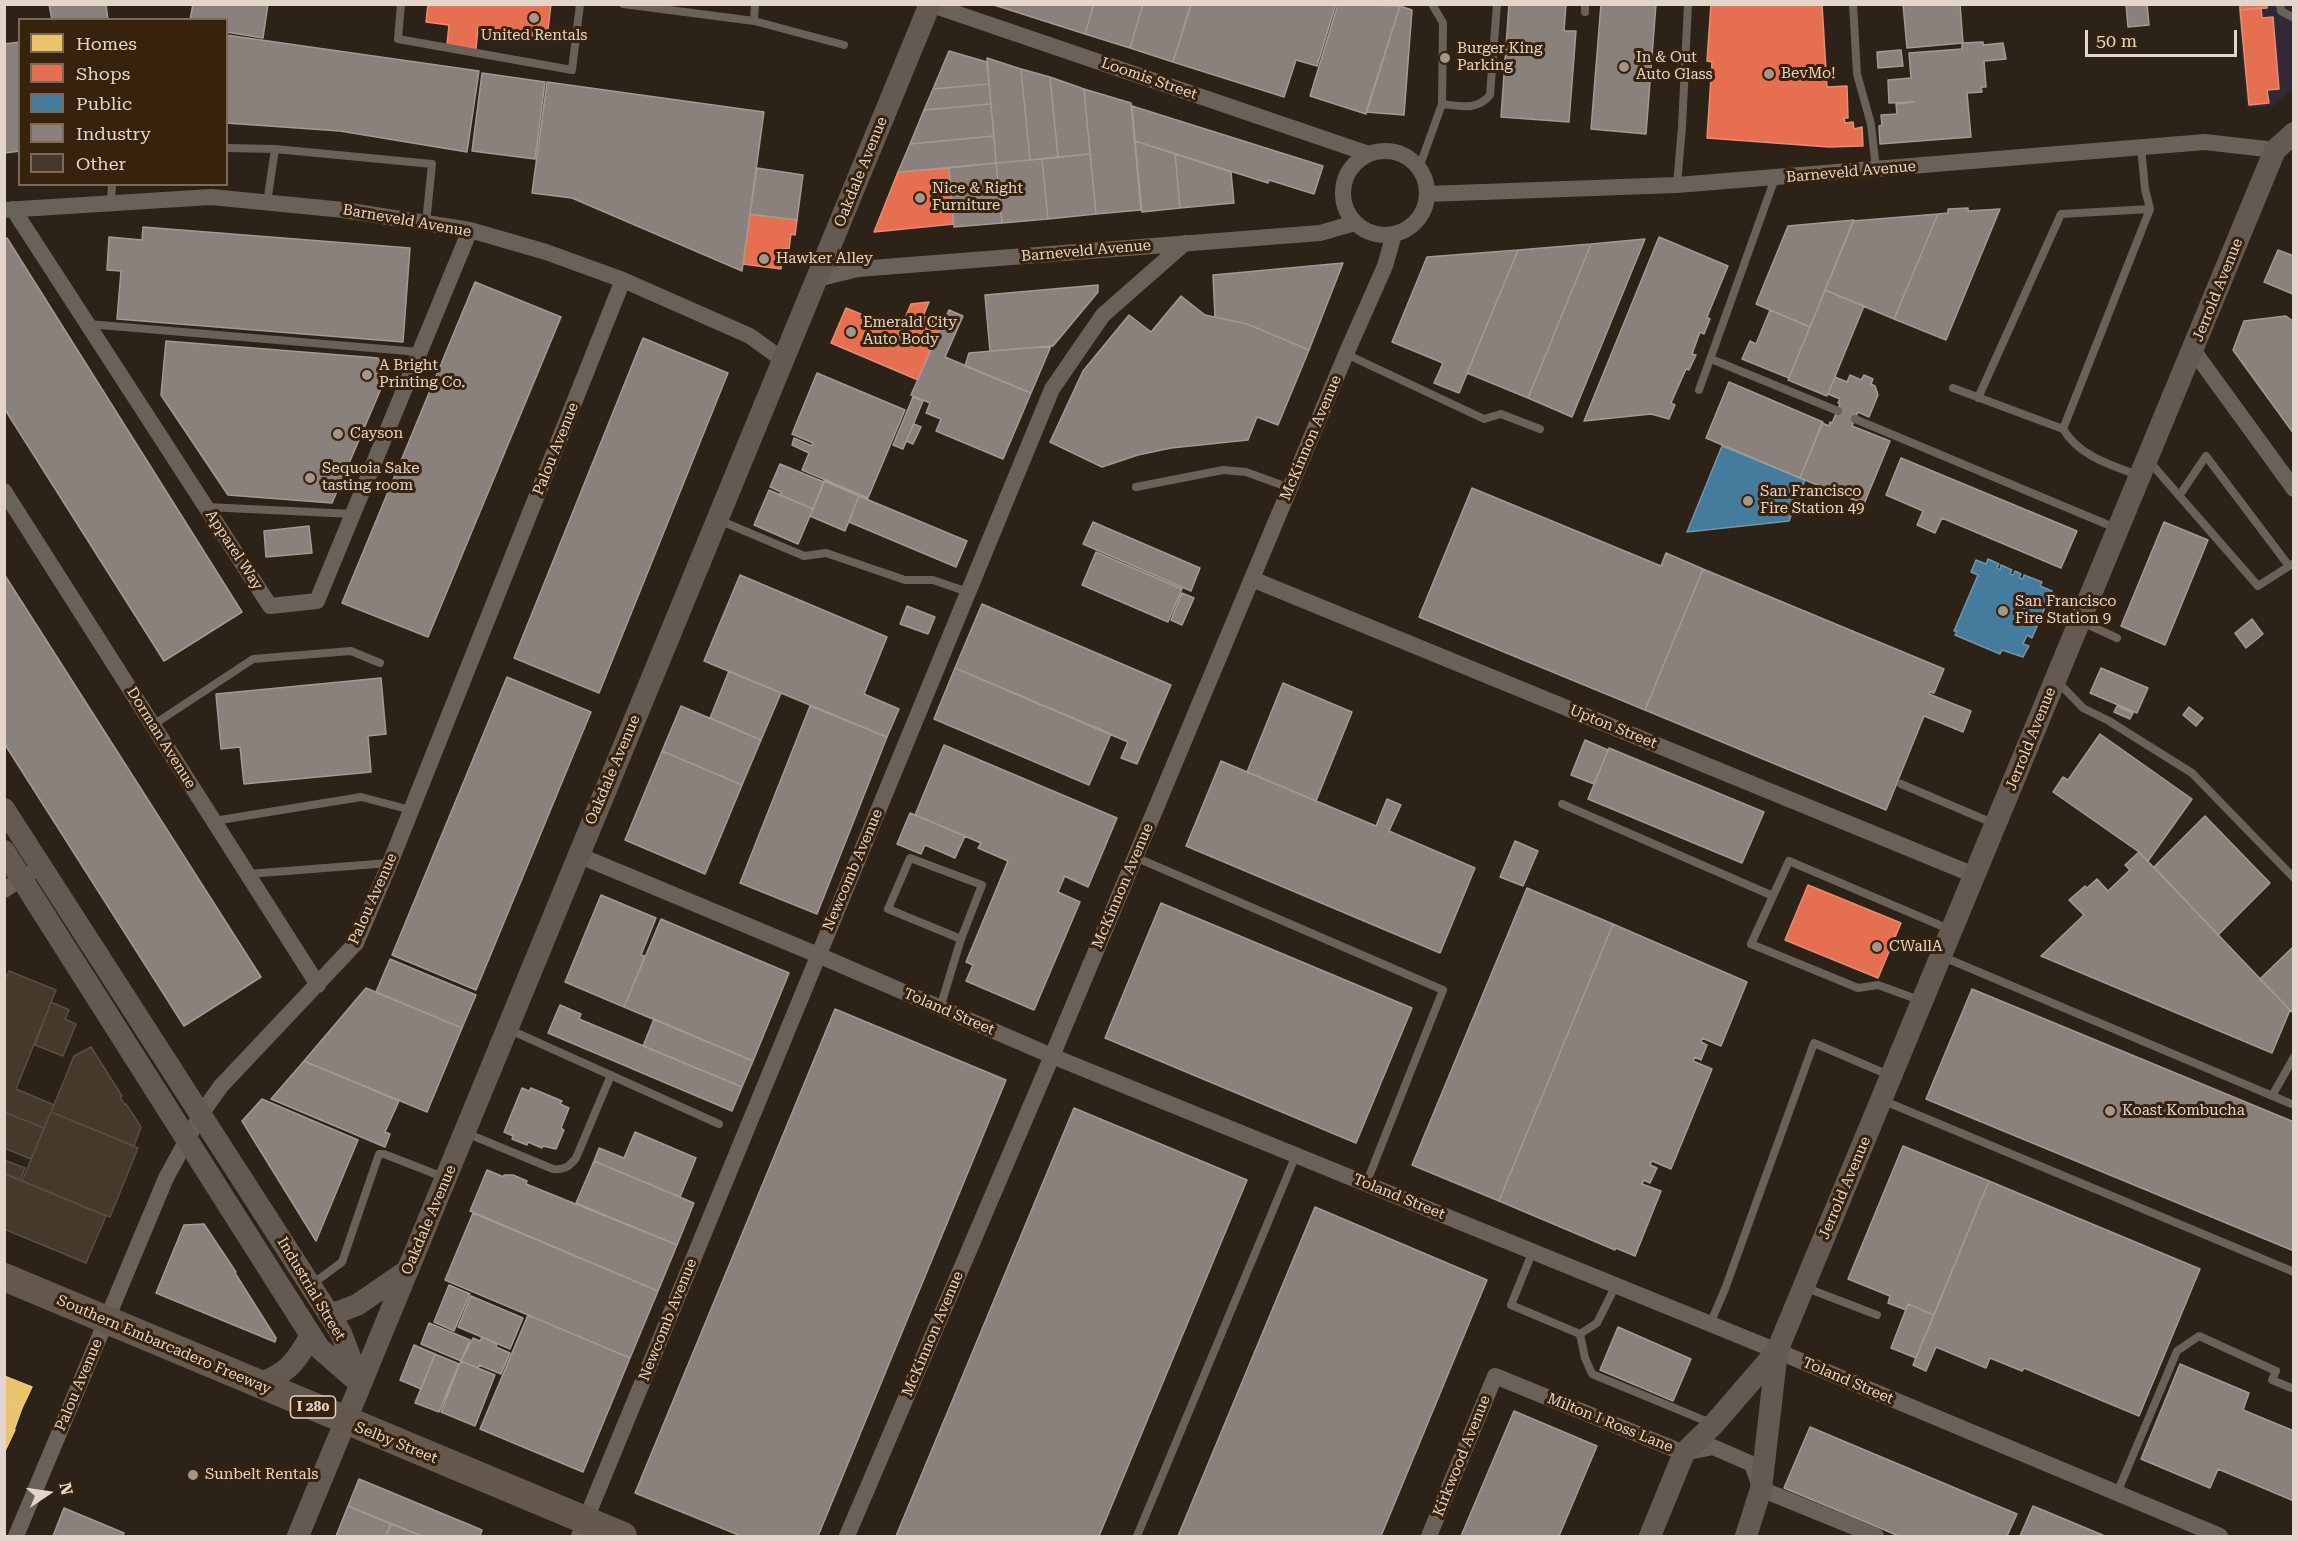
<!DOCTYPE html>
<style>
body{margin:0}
#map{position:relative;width:2298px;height:1541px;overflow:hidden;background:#2d2217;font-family:"Roboto Serif",serif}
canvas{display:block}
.frame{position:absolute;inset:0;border:6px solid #e3d5c9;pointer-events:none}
.legend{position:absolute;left:18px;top:18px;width:210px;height:168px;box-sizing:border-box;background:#37220d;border:2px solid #7c6a58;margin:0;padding:8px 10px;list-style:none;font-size:18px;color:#e3d5c9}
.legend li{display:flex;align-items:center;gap:12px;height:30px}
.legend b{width:30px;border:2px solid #7c6a58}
.north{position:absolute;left:18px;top:1463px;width:60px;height:60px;-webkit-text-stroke:4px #37220d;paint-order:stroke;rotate:77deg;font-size:16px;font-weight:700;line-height:24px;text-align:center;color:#e3d5c9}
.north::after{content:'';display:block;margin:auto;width:21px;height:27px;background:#e3d5c9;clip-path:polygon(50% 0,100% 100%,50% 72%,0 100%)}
.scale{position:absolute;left:2085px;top:30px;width:152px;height:27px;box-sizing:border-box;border:3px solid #e3d5c9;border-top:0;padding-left:8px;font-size:18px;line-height:21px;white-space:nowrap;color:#e3d5c9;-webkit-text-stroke:4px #37220d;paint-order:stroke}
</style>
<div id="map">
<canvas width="2298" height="1541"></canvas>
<div class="frame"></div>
<ul class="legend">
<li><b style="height:16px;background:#e9c46a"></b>Homes</li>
<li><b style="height:16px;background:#e76f51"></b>Shops</li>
<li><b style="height:16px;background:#457b9d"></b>Public</li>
<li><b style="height:16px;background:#8a817c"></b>Industry</li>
<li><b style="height:16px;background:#46392c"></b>Other</li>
</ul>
<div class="north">N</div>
<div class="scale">50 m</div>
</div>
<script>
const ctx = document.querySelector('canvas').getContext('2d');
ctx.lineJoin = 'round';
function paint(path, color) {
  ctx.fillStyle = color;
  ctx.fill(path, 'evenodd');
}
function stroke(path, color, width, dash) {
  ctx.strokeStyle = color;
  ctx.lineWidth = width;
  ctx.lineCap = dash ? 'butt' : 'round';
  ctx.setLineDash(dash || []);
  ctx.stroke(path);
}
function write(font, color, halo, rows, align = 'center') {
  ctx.font = font + ' "Roboto Serif",serif';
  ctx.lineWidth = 6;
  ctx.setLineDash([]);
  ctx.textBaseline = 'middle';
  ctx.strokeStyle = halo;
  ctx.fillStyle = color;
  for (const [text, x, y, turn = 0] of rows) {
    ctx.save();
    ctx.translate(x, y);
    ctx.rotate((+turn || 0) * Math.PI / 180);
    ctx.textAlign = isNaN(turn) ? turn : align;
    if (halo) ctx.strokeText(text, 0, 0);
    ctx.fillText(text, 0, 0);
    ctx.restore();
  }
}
const commercial = new Path2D(`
 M2238,5H2293V88L2273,106L2247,108Z`);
const homes = new Path2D(`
 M4,1376L32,1387L22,1408L4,1401Z
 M4,1401L22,1408L14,1430L4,1426Z
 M4,1426L15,1430L5,1451L4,1450Z`);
const shops = new Path2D(`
 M428,4H551L547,38L478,28L476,49L447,45L449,25L426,22Z
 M1711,4H1822L1827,87L1847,86L1848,118H1844L1845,123L1853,122L1854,129L1862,127L1863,146L1829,147L1707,138L1712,62L1707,61Z
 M2240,4H2267V8L2240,10Z
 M2261,8L2262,18L2273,17L2279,89L2267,90L2269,103L2249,105L2240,10Z
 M949,168L954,224L874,232L898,172Z
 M750,214L797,220L795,235L791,234L789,249H783L781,269L743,264Z
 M929,302L923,316L941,324L918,380L831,343L846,308L900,330L911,304Z
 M1808,885L1901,923L1878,978L1785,940Z`);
const public = new Path2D(`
 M1722,446L1805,480L1789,521L1687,532Z
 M1988,559L1999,564L1997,568L2000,570L2001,565L2012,570L2010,574L2013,575L2015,571L2021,574L2019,578L2023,579L2024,575L2042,582L2040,586L2052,591L2032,638L2027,635L2023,644L2029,646L2023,657L2002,650L2000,654L1955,635L1957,631H1954L1978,575L1971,572L1976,560L1986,564Z`);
const industry = new Path2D(`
 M49,4H106L108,20H52Z
 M193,4H268L263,38L226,32V20H190Z
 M991,4H1094L1085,34Z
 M1094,4H1143L1130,48L1085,34Z
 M1143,4H1191L1173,62L1130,48Z
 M1194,4H1336L1317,66L1296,60L1284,97L1173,62L1191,5Z
 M1338,4L1400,6L1366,114L1310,96Z
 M1509,4H1566L1564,31H1576L1569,122L1501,117Z
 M1601,4H1656L1646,134L1591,129Z
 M1903,4H1960L1963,43L1907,48Z
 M2126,4H2147L2149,25L2128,27Z
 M1400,6L1412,10L1404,115L1366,112Z
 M226,35L479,71L467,152L340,131L226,123Z
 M20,42V151L5,153L4,44Z
 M1983,42V45L2003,43L2006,59L1984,61L1986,87H1981L1982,92L1967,93L1971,137L1880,144L1879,126L1882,125L1881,115L1897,114L1896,104L1914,102L1889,103L1888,80L1911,78L1909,53L1962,49V43Z
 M1901,50L1903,66L1878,68L1877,52Z
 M949,51L987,62L989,84L933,89Z
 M987,58L1021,69L1030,160L996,163Z
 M1021,69L1050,77L1058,157L1030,160Z
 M482,73L545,82L535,159L472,151Z
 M1050,77L1084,89L1090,154L1058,157Z
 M547,82L764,112L742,271L572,198L532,193Z
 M989,84L991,104L924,110L933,89Z
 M1084,89L1131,103L1141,210L1096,214Z
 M991,104L994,136L910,144L924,110Z
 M1132,106L1323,166L1314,194L1269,180L1268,183L1135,141Z
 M994,136L996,163L898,172L910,144Z
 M1135,141L1175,154L1180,208L1142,212Z
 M1090,154L1096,214L1048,219L1042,159Z
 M1175,154L1231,172L1234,203L1180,208Z
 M1042,159L1048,219L1002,223L996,163Z
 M996,163L1002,223L954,227L949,168Z
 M757,168L803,175L797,220L750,214Z
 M1968,208V211L2000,209L1946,340L1894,319L1938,214L1948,213V209Z
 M1938,214L1894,319L1825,290L1853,221Z
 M1854,220L1810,327L1756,304L1788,226Z
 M143,227L410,248L403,342L117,319L121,271L107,270L109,237L142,240Z
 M1659,237L1728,266L1707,317L1710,319L1704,334L1700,332L1692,354L1696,355L1689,370L1686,369L1671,403L1675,405L1669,419L1651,414L1584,421Z
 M7,238L242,612L164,661L4,408V240Z
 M1645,239L1572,417L1528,398L1591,244Z
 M1591,244L1528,398L1467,373L1518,250Z
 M1518,250L1459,393L1434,383L1443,363L1392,342L1427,257Z
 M2278,250L2294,256L2293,294L2264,282Z
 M1343,263L1309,350L1247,324L1215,317L1213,275Z
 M475,282L561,317L428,637L342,603Z
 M1098,285V292L1053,346L990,351L985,295Z
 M1825,290L1864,306L1827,396L1788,380Z
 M1181,296L1205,315L1247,324L1309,350L1278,425L1257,417L1248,440L1171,448L1138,455L1102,467L1050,442L1083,371L1129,315L1151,332Z
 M949,310L963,316L945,357L1031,393L1003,459L936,431L941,419L926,413L930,403L911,395Z
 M1770,310L1810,327L1789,378L1742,359L1750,341L1756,344Z
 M2286,316L2294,322V434L2233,350L2244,321Z
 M643,338L728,373L599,693L514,658Z
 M166,341L378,358L386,377L332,503L228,495L161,395Z
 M1051,346L1031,393L965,366L969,353Z
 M817,373L905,410L868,498L802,470L809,453L792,445L794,438L812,446L813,443L792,434Z
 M1850,375L1861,380L1864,375L1873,379L1871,384L1875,386L1878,395L1869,417L1858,412L1852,426L1890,441L1864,504L1800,478L1822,423L1829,426L1830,422L1832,423L1840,404L1838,403L1840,399L1828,394L1835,377L1847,382Z
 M1729,382L1823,422L1800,478L1706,438Z
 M913,397L923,401L903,449L893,445Z
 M914,424L921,427L913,444L906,441Z
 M1901,458L2077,531L2061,568L1942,518L1935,533L1917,525L1923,511L1886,495Z
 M780,464L824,482L813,509L780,495L781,492L770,487Z
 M824,481L859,496L845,531L810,516Z
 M1472,488L1661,566L1666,553L1703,569L1645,710L1419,617Z
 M769,490L813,509L798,544L754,525Z
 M859,496L967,541L956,567L849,522Z
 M1093,522L1200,568L1191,591L1083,544Z
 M2164,522L2208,540L2165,645L2121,626Z
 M309,526L312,553L266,557L264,531Z
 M1096,552L1182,589L1168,622L1082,585Z
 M1703,569L1944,669L1934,693L1930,692L1929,694L1971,711L1963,732L1924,716L1886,810L1645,710Z
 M4,574L261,977L184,1026L4,743Z
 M740,575L887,637L864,694L899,709L887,737L704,661Z
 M1182,593L1194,598L1182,625L1171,620Z
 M982,604L1171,685L1137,764L1121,758L1128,742L955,668Z
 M907,606L935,617L928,634L900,624Z
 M2252,619L2263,634L2246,648L2235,633Z
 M955,668L1111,734L1089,785L934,719Z
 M2101,668L2148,688L2137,713L2090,693Z
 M729,671L781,693L761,740L710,718Z
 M507,677L591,712L476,990L392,955Z
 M381,678L386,734L368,736L371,772L244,784L240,747L221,749L216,694Z
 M1283,683L1352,712L1316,801L1247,772Z
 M681,706L761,740L742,785L662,751Z
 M810,706L887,737L817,914L740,883Z
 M2117,706L2133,713L2130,719L2114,712Z
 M2189,707L2203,718L2196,726L2183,715Z
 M2100,734L2192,799L2148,861L2139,852L2053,792L2063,777L2068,780Z
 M1585,740L1608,750L1594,784L1571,775Z
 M944,745L1117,818L1088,887L1064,876V878L1058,892L1080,902L1034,1010L966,981L973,965L966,962L1008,861L978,848L981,843L915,815Z
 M1609,748L1764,812L1742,863L1588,799Z
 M662,751L742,785L705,874L625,840Z
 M1221,761L1376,826L1387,799L1401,805L1389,831L1475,868L1440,953L1186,846Z
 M910,813L965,836L955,858L925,845L921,854L897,844Z
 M2205,816L2270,883L2218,935L2154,867Z
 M1515,841L1538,851L1523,886L1500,877Z
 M2139,852L2290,1010L2272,1053L2041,956L2084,915L2069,900L2085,886L2087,888L2097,879L2108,891L2130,870L2125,865Z
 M1527,888L1613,924L1499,1201L1412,1165Z
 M601,895L656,918L641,955L645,956L624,1007L565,982Z
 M1161,903L1412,1008L1356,1143L1105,1038Z
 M661,919L789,973L753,1061L624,1007Z
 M1613,924L1747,982L1721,1046L1702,1038L1701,1042L1707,1045L1701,1060L1695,1057L1693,1061L1712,1069L1671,1169L1652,1161L1650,1165L1657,1168L1650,1183L1644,1180L1642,1184L1661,1191L1635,1256L1616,1248L1615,1250L1499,1201Z
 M2294,946V1014L2260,979Z
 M390,959L476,995L462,1028L376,992Z
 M366,988L462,1028L427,1112L304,1061Z
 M1972,989L2294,1122V1251L1926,1099Z
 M560,1005L581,1014L579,1019L742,1087L732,1111L548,1033Z
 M835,1009L1006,1080L818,1536H741L635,1493Z
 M654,1019L753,1061L742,1087L643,1046Z
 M304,1061L399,1101L385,1132L390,1134L385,1147L271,1099Z
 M522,1088L529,1091L531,1088L562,1101L560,1104L569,1108L561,1128L564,1130L556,1149L543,1146L542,1148L528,1142L527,1145L512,1139L513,1136L504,1132Z
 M262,1099L358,1140L316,1241L242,1121Z
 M1074,1108L1247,1180L1099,1536H896Z
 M635,1132L696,1158L680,1197L594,1161L599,1148L624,1158Z
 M1903,1146L1989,1181L1934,1315L1908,1304L1906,1310L1888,1303L1890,1296L1848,1279Z
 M594,1161L694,1203L677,1245L576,1203Z
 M487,1170L504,1177V1175H513L527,1181L526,1184L677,1245L658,1291L470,1211Z
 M1989,1181L2200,1269L2139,1416L2024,1368L2022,1371L1990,1358L1986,1368L1936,1347L1926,1371L1913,1365Z
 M1315,1207L1487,1280L1381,1536H1178Z
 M473,1213L658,1291L630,1358L445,1280Z
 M204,1224L236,1272L235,1273L276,1338L275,1342L156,1293L184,1225Z
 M449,1285L470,1294L454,1331L434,1322Z
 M471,1296L523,1318L510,1349L458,1327Z
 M1908,1304L1934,1315L1916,1358L1891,1348Z
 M528,1315L630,1358L583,1472L480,1429Z
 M429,1323L470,1340L461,1361L421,1344Z
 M1618,1327L1691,1359L1673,1401L1600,1370Z
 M482,1337L497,1344L496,1347L510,1353L501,1374L479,1365L478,1368L461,1361L473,1338L480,1341Z
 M414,1345L435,1354L421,1389L400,1380Z
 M435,1354L459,1364L439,1412L415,1403Z
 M461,1361L495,1375L475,1426L441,1412Z
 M2180,1364L2249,1393L2243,1410L2294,1431V1501L2218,1469L2210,1488L2141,1459Z
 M1514,1411L1597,1446L1559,1536H1461Z
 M1810,1427L2017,1514L2007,1536H1899L1784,1488Z
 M359,1479L482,1530L480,1536H422L348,1506Z
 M348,1506L391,1524L386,1536H336Z
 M2033,1506L2105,1536H2020Z
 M64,1508L124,1533L123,1536H53Z
 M391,1524L422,1536H386Z`);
const building = new Path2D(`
 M9,971L56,990L16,1089L54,1105L44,1128L4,1112V981Z
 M51,1002L69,1010L65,1019L76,1024L63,1056L35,1045Z
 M91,1047L122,1096L120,1097L125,1105L126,1104L141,1127L134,1146L51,1112L74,1056Z
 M4,1112L44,1128L31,1159L4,1148Z
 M51,1112L138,1148L110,1217L22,1181Z
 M4,1160L25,1168L20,1180L4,1173Z
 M5,1174L106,1216L86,1263L4,1229Z`);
const lane = new Path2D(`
 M401,4L398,39L572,70L580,4
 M623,4L754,21L755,4
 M1853,4L1857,74L1871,124L1876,169
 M2280,4L2281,11L2294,18
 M1585,12V4
 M754,21L844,45
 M1442,104C1460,106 1477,111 1490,95L1497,4
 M226,148L275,149
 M1419,168L1442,104L1443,23L1432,4
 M1677,185L1682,127L1688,4
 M111,202L112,184
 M267,203L275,149L432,164L426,223
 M88,324L419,352
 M1346,354L1484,419L1501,414L1540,429
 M1711,359L1838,411
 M1953,388L2063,429C2080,457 2111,465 2140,476
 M1699,390L1775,178
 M1978,398L2061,214L2150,209
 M1855,419L2118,529
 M2063,429L2150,209L2145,189L2141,147
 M2148,460L2258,586L2294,563
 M1136,487L1223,470L1246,472L1290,488
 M2179,496L2206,456L2289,566
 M206,507L353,514
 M719,520L804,556L826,553L905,580H933L968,592
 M2080,621L2117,638
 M2056,680L2083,708L2109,721L2192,773L2294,878
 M153,725L253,659L351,651L380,663
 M1901,784L1995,824
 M1562,804L1773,896
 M214,821L361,797L411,810
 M1135,857L1443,990L1366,1184
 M248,874L389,863
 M1941,956L2294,1105
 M1922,1001L1878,985L1858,988L1751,944L1789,861L1951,930
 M940,1008L961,939L888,909L910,858L982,885L961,939
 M508,1029L719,1124
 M2272,1096L2294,1057
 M1882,1100L2294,1272
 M466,1133L553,1169C564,1170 569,1167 576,1158L611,1075
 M1532,1253L1511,1305L1580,1334
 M311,1285L342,1262L379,1154H384L443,1177
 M1804,1287L1877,1315
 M1710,1324L1725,1289L1814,1043L1891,1076
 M1580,1334L1585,1358L1592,1374L1713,1424
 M1580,1334L1597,1323L1616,1285
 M2117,1493L2177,1351L2199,1336L2276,1371L2272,1380L2294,1389
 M1137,1536L1296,1155`);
const street = new Path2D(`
 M929,4L1369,154
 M1343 193a42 42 0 1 1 84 0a42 42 0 1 1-84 0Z
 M1427,194L1677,185L2205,142L2275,150
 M13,209L270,606L317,601L470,230
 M4,210L211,197L344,210L470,230L546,252L623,280L750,336L783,360
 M817,279L858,269L1320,233L1355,223
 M2193,350L2294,489
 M4,491L318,985
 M1252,579L1974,875
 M578,855L818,955L1052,1056L1777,1351L2220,1536
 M4,890L29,874
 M16,1536L166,1178L201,1114L221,1086L356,943L390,863L623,280
 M579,1536L1052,389L1103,315L1185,243
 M847,1536L1052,1056L1346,354L1385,266L1394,234
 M1429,1536L1495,1376L1684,1453L1713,1447L1752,1464L1761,1489L1876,1536`);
const secondary = new Path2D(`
 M4,809L341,1333L360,1384
 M4,851L319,1348L357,1381
 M330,1315L357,1305L408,1270
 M255,1385C286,1375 296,1363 311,1335
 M298,1536L930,4
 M1650,1536L1684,1453L1714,1424L1777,1351
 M1746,1536L1761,1489L1777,1351L2275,150L2294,133`);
const highway = new Path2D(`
 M4,1277L623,1536`);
const markers = [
 [534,18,6,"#a3968b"],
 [1445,58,6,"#a3968b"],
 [1624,67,6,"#a3968b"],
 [1769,74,6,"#a3968b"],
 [920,198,6,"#a3968b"],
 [764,259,6,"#a3968b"],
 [851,332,6,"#a3968b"],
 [367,375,6,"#a3968b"],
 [338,434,6,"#a3968b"],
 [310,478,6,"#a3968b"],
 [1748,501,6,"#a3968b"],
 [2003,611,6,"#a3968b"],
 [1877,947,6,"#a3968b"],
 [2110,1111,6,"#a3968b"],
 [193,1475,6,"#a3968b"]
];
const shields = [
 [313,1407,45]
];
const shieldNames = [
 ["I 280",313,1407]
];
const poiNames = [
 ["United Rentals",534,36,"center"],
 ["Burger King",1457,49],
 ["Parking",1457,66],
 ["In & Out",1636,58],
 ["Auto Glass",1636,75],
 ["BevMo!",1781,74],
 ["Nice & Right",932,189],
 ["Furniture",932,206],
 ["Hawker Alley",776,259],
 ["Emerald City",863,323],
 ["Auto Body",863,340],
 ["A Bright",379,366],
 ["Printing Co.",379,383],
 ["Cayson",350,434],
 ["Sequoia Sake",322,469],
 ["tasting room",322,486],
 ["San Francisco",1760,492],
 ["Fire Station 49",1760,509],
 ["San Francisco",2015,602],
 ["Fire Station 9",2015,619],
 ["CWallA",1889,947],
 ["Koast Kombucha",2122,1111],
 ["Sunbelt Rentals",205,1475]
];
const streetNames = [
 ["Loomis Street",1149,79,19],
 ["Oakdale Avenue",861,172,-68],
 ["Barneveld Avenue",1851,172,-5],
 ["Barneveld Avenue",407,221,10],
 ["Barneveld Avenue",1086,251,-5],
 ["Jerrold Avenue",2218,290,-68],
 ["McKinnon Avenue",1311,438,-67],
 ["Palou Avenue",556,449,-68],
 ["Apparel Way",234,550,57],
 ["Upton Street",1613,727,22],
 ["Dorman Avenue",161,738,58],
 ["Jerrold Avenue",2031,739,-68],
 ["Oakdale Avenue",613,770,-67],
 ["Newcomb Avenue",853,870,-67],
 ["McKinnon Avenue",1123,886,-67],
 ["Palou Avenue",373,899,-66],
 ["Toland Street",949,1012,23],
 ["Jerrold Avenue",1845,1188,-67],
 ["Toland Street",1399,1197,22],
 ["Oakdale Avenue",429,1220,-67],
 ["Industrial Street",311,1289,59],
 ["Newcomb Avenue",668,1320,-68],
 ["McKinnon Avenue",933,1334,-67],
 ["Southern Embarcadero Freeway",164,1345,23],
 ["Toland Street",1848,1381,23],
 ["Palou Avenue",79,1385,-67],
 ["Milton I Ross Lane",1610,1423,22],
 ["Selby Street",396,1443,22],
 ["Kirkwood Avenue",1462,1456,-68]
];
paint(commercial, '#312a36');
paint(homes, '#e9c46a');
stroke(homes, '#e7c986', 1.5);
paint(shops, '#e76f51');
stroke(shops, '#e68e75', 1.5);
paint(public, '#457b9d');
stroke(public, '#7496aa', 1.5);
paint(industry, '#8a817c');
stroke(industry, '#a59a93', 1.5);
paint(building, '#46392c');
stroke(building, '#584e45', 1.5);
stroke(lane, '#6a6158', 8);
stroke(street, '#6a6158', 16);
stroke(secondary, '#645a52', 22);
stroke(highway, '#65594d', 28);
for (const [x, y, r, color] of markers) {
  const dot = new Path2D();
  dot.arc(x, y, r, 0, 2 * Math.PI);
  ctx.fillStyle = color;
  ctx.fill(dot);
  stroke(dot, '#37220d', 2);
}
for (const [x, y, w] of shields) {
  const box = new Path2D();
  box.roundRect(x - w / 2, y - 11, w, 22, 4.5);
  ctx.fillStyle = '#37220d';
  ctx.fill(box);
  stroke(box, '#e3d5c9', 1.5);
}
write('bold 14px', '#e3d5c9', null, shieldNames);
write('15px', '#e3d5c9', '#37220d', poiNames, 'left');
write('15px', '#e3d5c9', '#37220d', streetNames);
</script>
